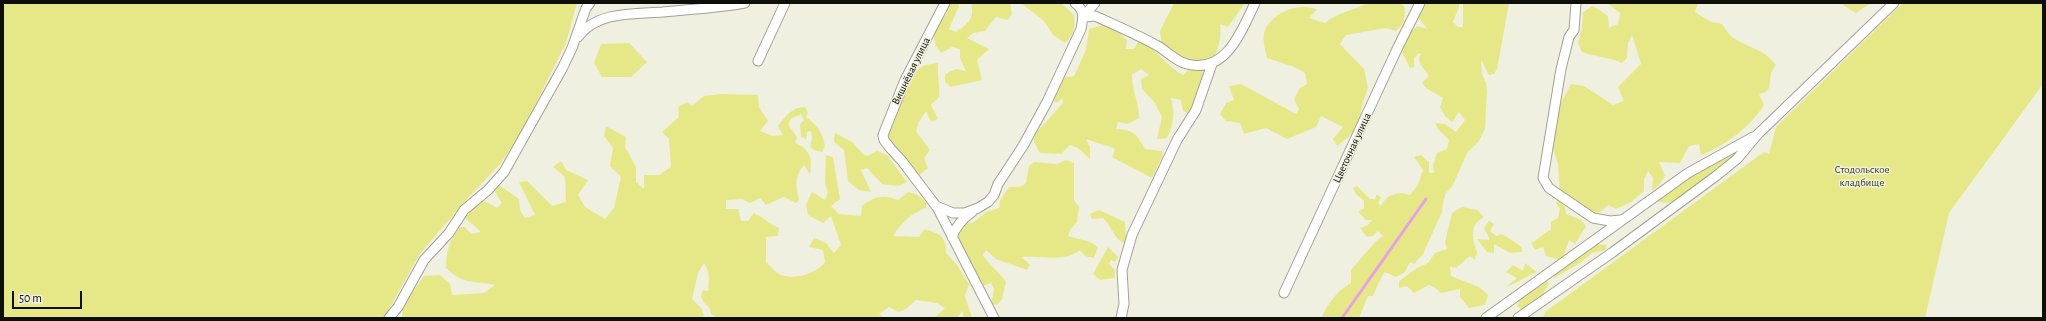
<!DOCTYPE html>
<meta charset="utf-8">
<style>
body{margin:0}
#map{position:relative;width:2046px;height:321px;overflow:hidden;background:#eff0e0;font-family:"Alegreya Sans",sans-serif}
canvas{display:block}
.frame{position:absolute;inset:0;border:4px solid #0e0f09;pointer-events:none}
.scale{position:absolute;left:12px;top:291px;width:70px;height:18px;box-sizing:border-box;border:2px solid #0e0f09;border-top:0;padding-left:5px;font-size:12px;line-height:14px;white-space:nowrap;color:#0e0f09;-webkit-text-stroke:3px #eff0e0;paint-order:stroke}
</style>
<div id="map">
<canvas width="2046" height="321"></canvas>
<div class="frame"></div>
<div class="scale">50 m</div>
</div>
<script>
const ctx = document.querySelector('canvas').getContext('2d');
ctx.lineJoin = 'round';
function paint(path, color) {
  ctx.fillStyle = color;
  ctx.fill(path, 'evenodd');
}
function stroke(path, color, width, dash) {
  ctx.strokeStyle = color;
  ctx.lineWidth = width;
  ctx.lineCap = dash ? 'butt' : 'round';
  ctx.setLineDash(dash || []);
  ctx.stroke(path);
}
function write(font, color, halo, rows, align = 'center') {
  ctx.font = font + ' "Alegreya Sans",sans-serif';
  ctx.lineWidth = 3;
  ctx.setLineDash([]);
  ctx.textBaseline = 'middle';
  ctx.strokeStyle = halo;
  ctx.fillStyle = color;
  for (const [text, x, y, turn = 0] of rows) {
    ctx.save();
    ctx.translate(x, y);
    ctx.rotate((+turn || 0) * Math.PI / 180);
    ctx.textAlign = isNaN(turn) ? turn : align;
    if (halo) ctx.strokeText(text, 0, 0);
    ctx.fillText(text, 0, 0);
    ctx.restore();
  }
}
const green = new Path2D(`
 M3,3H577L566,43L521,133L501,163L466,200L419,255L384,318H3Z
 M949,3H958L959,6L949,29L956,32C968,24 975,18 971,3H1010L1012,14L1008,20L996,17L985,31L973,33L967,38L989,49L977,60L982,80L951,87L945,82V74L956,69L966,71L960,58V49L952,47L941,53L936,46L933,33L947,13Z
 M1021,3H1061L1074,15C1075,27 1074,35 1065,43L1053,35L1044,21Z
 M1174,3H1245L1228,27L1220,24C1222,39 1218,49 1212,62L1186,61L1162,46L1160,31Z
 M1368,3H1401L1405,8L1404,22L1396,31L1386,28L1346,35L1340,44L1364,69L1368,88L1363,103L1359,120L1351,135L1337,146L1333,139L1343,127L1321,116L1316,127L1287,139L1266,128L1244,134L1240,123L1226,121L1220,114L1226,103L1234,100L1229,86L1241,84L1296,114L1299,109L1294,100L1299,89L1307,84L1305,73C1294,65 1280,63 1267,58C1265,49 1261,36 1266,28C1276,10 1300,3 1317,9L1309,18L1325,23C1337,13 1353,10 1368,3Z
 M1426,3H1459V7L1453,22L1458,27H1463V3H1509L1497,69L1494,74L1489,75L1483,63L1481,60L1482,74L1486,83L1487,91L1485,129L1479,141L1467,153L1453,185L1446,193L1443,202L1442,212L1423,254L1414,264L1410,262L1405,272L1396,277L1385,272C1379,280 1377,288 1373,296H1368L1359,318H1321C1329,303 1336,291 1351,283V270L1375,242L1383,236L1378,231L1373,236L1367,237L1360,228L1368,225L1372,220H1366L1358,212L1364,208V201L1356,194L1353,188L1357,186L1370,199H1375L1377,194L1381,198L1378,203L1381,206C1387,194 1398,191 1410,195L1418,185L1423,170L1414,157L1421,155L1429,162V173H1434L1433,165L1437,153L1447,149L1449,140L1438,129L1435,123L1445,124L1456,132L1465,120L1459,112L1452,122L1445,116L1440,107L1443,98L1426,88L1422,83L1429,76L1420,64L1419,58L1421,54L1418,53L1414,59V67L1410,68L1401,50L1408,30H1413L1417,26L1428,29L1418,18V11Z
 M1607,3H1698L1695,12L1711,22L1722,24C1731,42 1748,44 1765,54C1769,57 1772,61 1776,65C1774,67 1772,71 1771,74C1768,85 1774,90 1759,94L1764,105C1751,126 1724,147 1701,155L1699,144L1689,146L1680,163L1659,162L1665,176L1659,185L1652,191L1653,178L1648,171L1644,179V191L1631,202L1616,209L1608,205L1600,212L1589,214L1560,196L1558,163L1551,144L1561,103L1571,84L1584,86L1613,105L1624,101L1618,87L1641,64L1632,35L1628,43L1627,58L1622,63C1609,57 1596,57 1582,52L1578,43L1582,27L1583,12L1593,6L1608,16L1609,28L1618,24L1620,13Z
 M1843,3H1871L1856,13L1843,5Z
 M1903,3H2043V84L1949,213L1925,318H1543L1545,312L1764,152L1769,154L1776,127Z
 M1103,25L1116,30L1127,40L1126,49H1134L1139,40C1156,48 1166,66 1183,75L1190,68L1202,71L1205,80L1196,92V105L1190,114L1183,111L1181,100L1171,98C1175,114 1174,123 1167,138L1157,139L1162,117L1155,103L1142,89L1141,79L1149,75L1141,69L1132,75C1132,91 1139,102 1139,118L1128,124L1118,122L1116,129C1134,130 1136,133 1145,149L1162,151L1163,155L1152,178L1112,157L1115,149C1105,144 1096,143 1086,139L1090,147V159L1078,148L1070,145L1061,154L1040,153L1034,142L1035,134L1062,104L1063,98L1056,103L1051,98L1062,78L1074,76L1086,50L1089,29Z
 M629,43L647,62L631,77H602L594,63L601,44Z
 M938,63C937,75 940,85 939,97L931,105L938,119L931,122L926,111L919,122L916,131L930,150L924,158L928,168L917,177L886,139C888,132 893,127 895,120C900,103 905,75 923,66C927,64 933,64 938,63Z
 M721,94L758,95L759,107L768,121L760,131L773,136L783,135L778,126C786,116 792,107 805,107L808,112L806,117C818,126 822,132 825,146L822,152L814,150L810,147L812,138L811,131L807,132L806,139L801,137L800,124L804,120L801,114L792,118L788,124L797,137L795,143C810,148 813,160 810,174L804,165C794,177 796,185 799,200L796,203L784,197L766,205L760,198L750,203L742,199L726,200V209H738L741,221H748L754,213C763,217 769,224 779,228L778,236L766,237V262C770,266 776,273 781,275C795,280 816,274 825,262L823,250L809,247L814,238L826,243L834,253L841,245L831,216L823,223L808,215L806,204L812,192L825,200L828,192L825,184L826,155L833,157L840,199L831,206L839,214L861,216L862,206C874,196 883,194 898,200L908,192L916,194L926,202V208C910,214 902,222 893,236L919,237L925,229C940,234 946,236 946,253L957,265L969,284L965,296L972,318H964L962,311L957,318H934L945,308L937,303L916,300L906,309L898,312L889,307L879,314L885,318H717L711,314L709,307L705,304L701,297L703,290L708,291C709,280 710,272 704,263L698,273L692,299L701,308L704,315L702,318H402L403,305L424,276L440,275L450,284L452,295L484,293L495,285C473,280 465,286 446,268C446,251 450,239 460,227H465L471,234L481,232L465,218L471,210L485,201L497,208L502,203L495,192L499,185L519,199L520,210L525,218L535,215L519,182L527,181L552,206L566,202L565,177L553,167L561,161L566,170L588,180L578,195L585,207L605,219L614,208L621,177L610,166L613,148L604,136L606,126L626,137L625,147L636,167V182L644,189V175H659L671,167L669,139L662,132L679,117L678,107L687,102L692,106L704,96Z
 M835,133L852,142L863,154L868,156L877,151L887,155L907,182L898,186L882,184L867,168L861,170L871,192L859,190L848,181L844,150L834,142Z
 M1731,152H1738L1675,201L1665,203L1656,201C1680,183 1705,167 1731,152Z
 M1066,160L1074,163V200L1079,207L1077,222L1070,230L1068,236L1090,242L1098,247L1094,258L1085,256L1080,250C1064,263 1041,255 1022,257L1030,265L1027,270L996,259L986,250L983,255C989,266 999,271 1006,282L1002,299L997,305L991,304L994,289L991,283L980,287L954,238L964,225L974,222L986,212L999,208L1000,200L1009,187H1020L1026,183L1029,166L1034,162L1057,164Z
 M1557,200C1564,203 1565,207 1566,214L1581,220L1586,226L1575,244L1569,240L1564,255L1559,260L1546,256L1543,247L1535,250L1531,243C1539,239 1543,233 1551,230V222L1558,218L1560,209L1556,203Z
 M1462,207L1477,210L1484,217C1469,225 1472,238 1477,252L1475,260L1470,256L1456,268L1450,267L1451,276L1479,287L1488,295L1485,305L1469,308L1460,297V289L1441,293L1434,287L1429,285L1414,293L1407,286L1399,288V281L1417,268L1428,263L1435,253L1447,249L1445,242L1452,213Z
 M1099,210L1125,222L1126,240L1123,243C1114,238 1112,227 1103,218L1092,219L1090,214Z
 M1489,221L1494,224L1490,231L1496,236L1502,234L1522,247V252L1510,253L1494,244V253L1487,252L1477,239L1490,240L1484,228Z
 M1596,244L1607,245L1605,250L1592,253L1580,263L1554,278V274Z
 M1108,247L1118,257L1115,262L1111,260L1109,264L1115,270V278L1100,280L1093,274Z
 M1525,263L1537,272C1526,276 1518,283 1506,287L1517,278L1506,272L1513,265L1523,271Z
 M1547,281L1549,284L1542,295L1522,310L1517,306L1521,298Z`);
const stream = new Path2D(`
 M1342,318L1426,199`);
const minor = new Path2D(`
 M945,3L905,80L883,135L884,140L890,148L902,161L936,206L953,213H965L978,208L988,202L994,195L998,184L1023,146L1047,102L1081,29C1083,19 1085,10 1075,3
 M1576,3L1574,30L1569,37L1561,69L1543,178L1549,188L1593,218L1610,221L1621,220
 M1083,17L1095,16C1115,25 1136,34 1156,45C1166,50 1176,62 1187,64C1226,74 1241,32 1255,3
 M1083,17L1095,3
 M578,37C597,11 634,14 663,12C690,9 718,8 745,3
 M758,61L785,3
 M937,207L994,318
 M952,237C956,226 962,219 972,212
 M1284,293L1398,47L1420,3
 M389,318L398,307L424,260L449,233L464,210L488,190L504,172L563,67L572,48L586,8L590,3
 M1121,318L1124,304L1122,270L1132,235L1177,140L1196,110L1212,64
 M1486,318L1688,173L1753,137
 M1518,318L1613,252L1716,176L1737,159L1758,134L1894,3`);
const streetNames = [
 ["Вишнёвая улица",911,71,-64],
 ["Цветочная улица",1352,148,-65]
];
const parkNames = [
 ["Стодольское",1862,170],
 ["кладбище",1862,183]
];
paint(green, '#e6e888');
stroke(stream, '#e5a1e7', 3);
stroke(minor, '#a1a294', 11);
stroke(minor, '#fff', 9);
write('11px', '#0e0f09', '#eff0e0', streetNames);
write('11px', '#3e3e15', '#eff0e0', parkNames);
</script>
